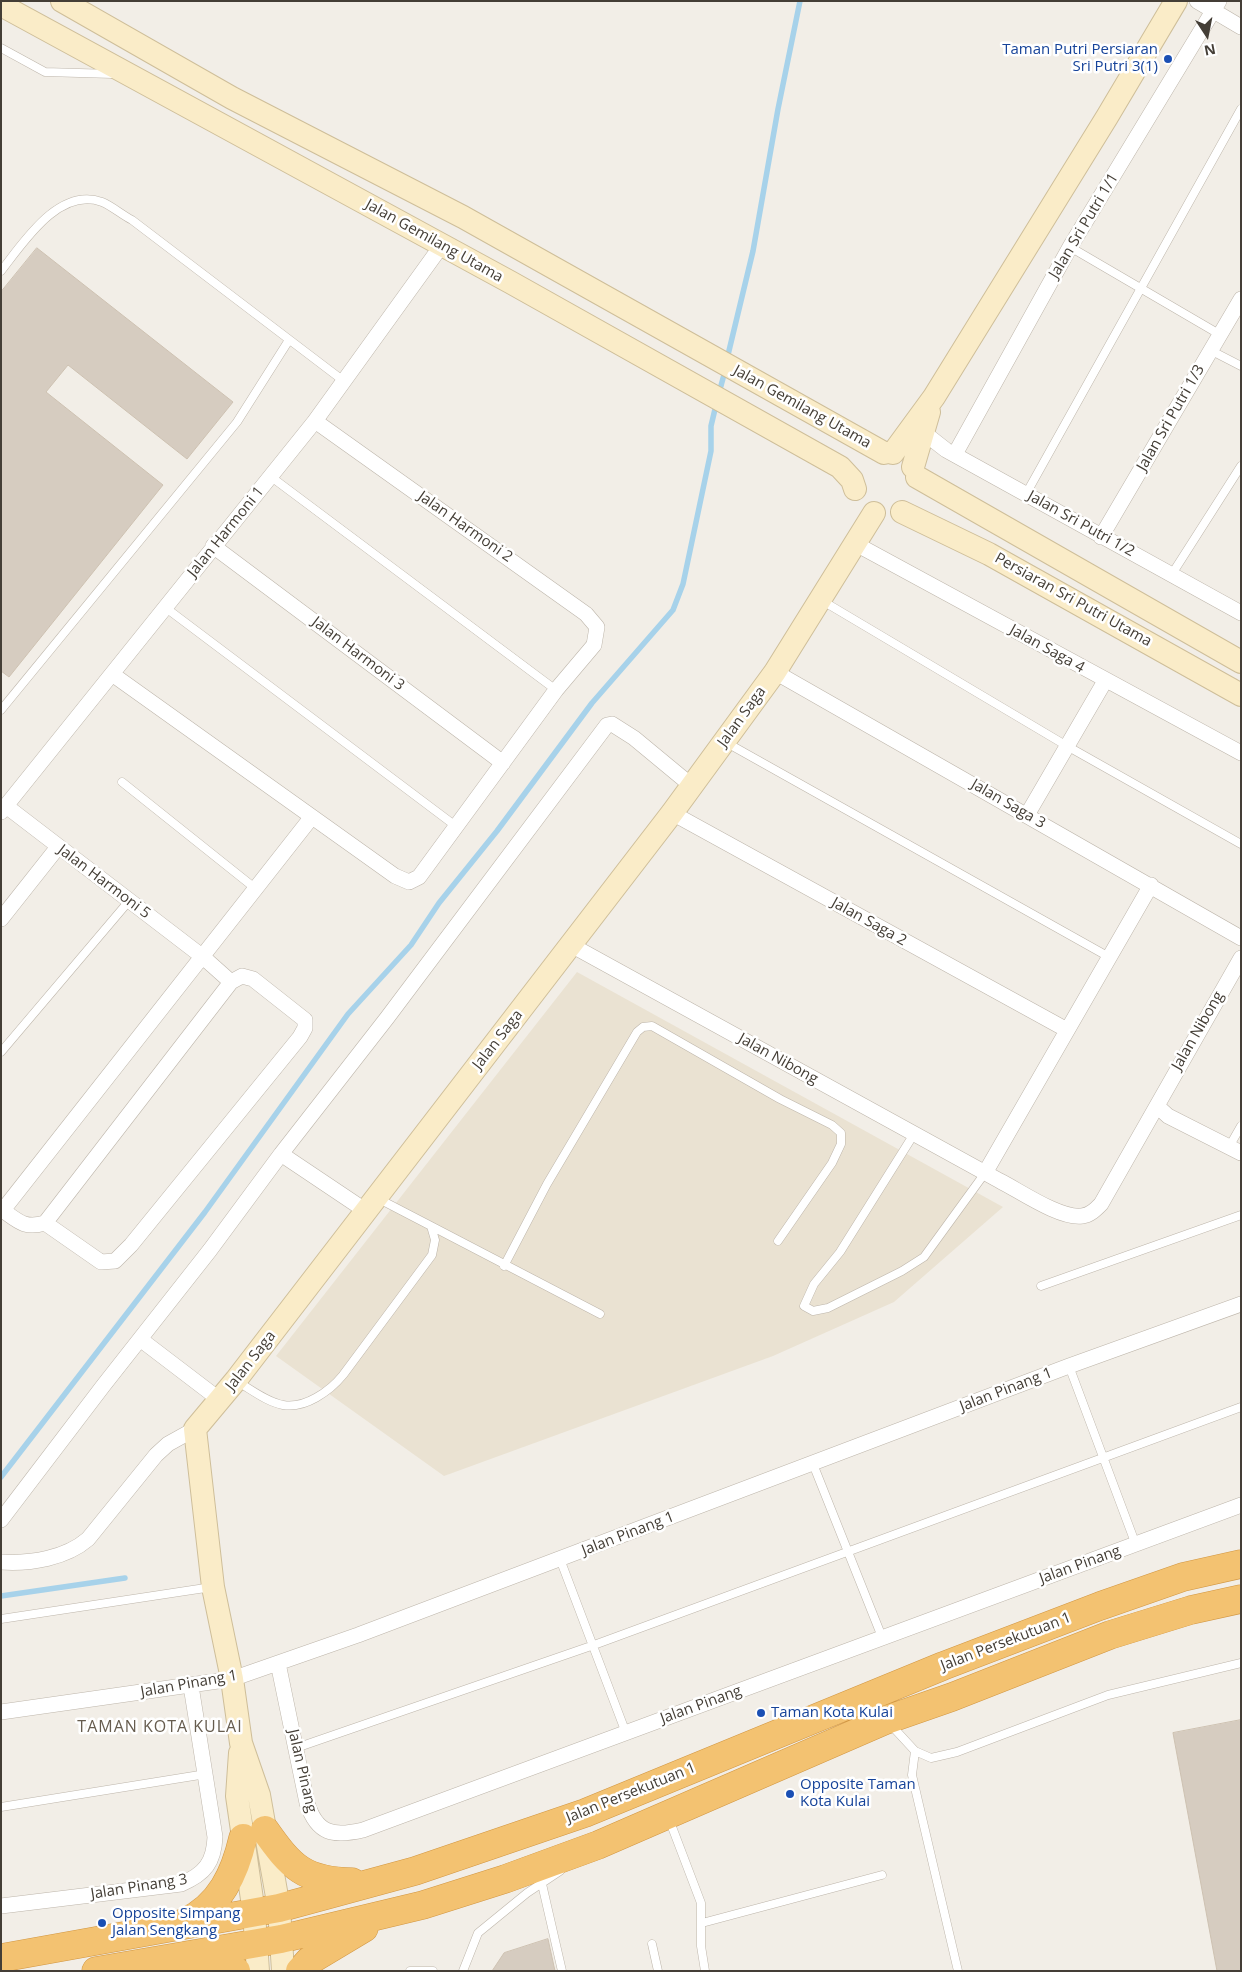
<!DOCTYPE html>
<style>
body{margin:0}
#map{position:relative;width:1242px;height:1972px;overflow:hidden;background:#f2eee7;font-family:"Open Sans",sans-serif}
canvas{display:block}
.frame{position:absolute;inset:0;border:2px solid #443e36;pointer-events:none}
.north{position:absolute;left:1182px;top:10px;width:50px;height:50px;-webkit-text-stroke:4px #fff;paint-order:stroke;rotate:169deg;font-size:14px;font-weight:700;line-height:20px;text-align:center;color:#443e36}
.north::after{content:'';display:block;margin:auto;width:18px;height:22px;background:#443e36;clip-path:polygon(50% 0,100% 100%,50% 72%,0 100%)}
</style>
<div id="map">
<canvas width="1242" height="1972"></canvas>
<div class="frame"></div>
<div class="north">N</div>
</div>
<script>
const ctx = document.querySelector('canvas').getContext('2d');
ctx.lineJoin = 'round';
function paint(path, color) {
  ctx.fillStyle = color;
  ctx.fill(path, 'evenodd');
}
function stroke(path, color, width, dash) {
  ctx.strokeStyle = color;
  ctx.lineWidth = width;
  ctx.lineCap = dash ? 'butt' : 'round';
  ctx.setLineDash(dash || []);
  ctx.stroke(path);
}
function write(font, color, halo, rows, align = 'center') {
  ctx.font = font + ' "Open Sans",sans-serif';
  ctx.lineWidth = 5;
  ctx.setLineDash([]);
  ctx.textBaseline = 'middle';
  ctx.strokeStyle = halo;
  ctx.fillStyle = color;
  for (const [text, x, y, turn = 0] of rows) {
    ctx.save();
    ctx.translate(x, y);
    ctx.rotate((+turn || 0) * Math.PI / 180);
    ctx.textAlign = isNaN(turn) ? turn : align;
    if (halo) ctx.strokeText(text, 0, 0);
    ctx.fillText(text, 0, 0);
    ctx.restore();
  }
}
const education = new Path2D(`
 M577,972L1003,1207L894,1302L773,1356L444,1476L276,1356Z`);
const stream = new Path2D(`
 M727,359L753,251L778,109L800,1
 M719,393L725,371
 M1,1477L205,1212L348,1014L411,945L439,903L497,831L592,703L673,610L683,584L711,451V426L716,405
 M1,1596L125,1578`);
const building = new Path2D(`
 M37,248L233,402L187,459L68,365L46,392L163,485L9,677L1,671V292Z
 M1241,1720V1971H1217L1173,1733Z
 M548,1939L555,1971H492L504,1953Z`);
const lane = new Path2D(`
 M1,48L45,72L113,74
 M1070,247L1219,334
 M1,271C23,243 59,186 102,202C112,206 122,215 132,220L345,382
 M1210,350L1241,366
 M270,476L556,690
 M1026,494L1241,109
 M1172,574L1241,466
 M821,600L1067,746L1241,844
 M166,608L457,827
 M1,710L237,422L289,340
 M727,743L1109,957
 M122,782L256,889
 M1,1052L129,901
 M914,1134L840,1252L814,1284L804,1306L813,1311L828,1308L902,1271L924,1257L985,1173
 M1229,1147L1241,1126
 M431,1226L600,1314
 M504,1266L547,1184L637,1032L643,1027L652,1026L780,1099L832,1125L841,1133V1144L832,1163L778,1241
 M1041,1286L1241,1215
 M1069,1366L1136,1545
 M238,1382C252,1390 267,1402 283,1405C305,1409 330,1391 343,1375L432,1255L435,1240L431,1226L379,1199
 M813,1464L882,1637
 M560,1559L626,1733
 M1,1619L212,1587
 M891,1725L915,1751L931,1758L957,1752L1108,1695L1241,1663
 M296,1748L594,1645L1241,1407
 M915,1751L912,1775L958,1971
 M1,1807L206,1774
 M669,1819L701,1903V1946L705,1971
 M542,1884L562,1971
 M702,1923L882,1875
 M652,1944L658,1971
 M410,1971H433
 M463,1971L478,1933L527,1893L560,1871`);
const street = new Path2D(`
 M1197,1L1241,27
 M923,432L946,450L1241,613
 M955,454L1070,247L1219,1
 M1101,537L1241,299
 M854,543L1241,753
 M213,546L503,763
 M775,672L1241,938
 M112,674L395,876L409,882L419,877L556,690L594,645L597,627L586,614L315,421
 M1,812L315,421L442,245
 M672,813L1067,1030
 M1027,815L1105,681
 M1,919L58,847
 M571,945L1000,1181C1020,1191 1060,1219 1082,1216C1090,1215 1095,1210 1101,1204L1241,958
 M1157,1106L1168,1116L1241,1153
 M281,1154L387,1018L607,725L612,724L634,738L692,786
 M985,1173L1151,885
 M1,1209C18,1221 24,1229 45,1223L101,1262L115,1261L131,1245L300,1037L305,1028V1020L253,979L242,976L231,982L203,957L6,806
 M3,1210L311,818
 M45,1223L231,982
 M140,1339L220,1400
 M1,1520L103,1386L210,1250L281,1154L366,1211
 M1,1562C31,1564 66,1558 88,1539L156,1455L168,1444L195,1429
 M278,1663L307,1803C317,1834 333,1837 363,1830L1241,1505
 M1,1712L232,1679L358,1635L1069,1366L1241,1304
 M1,1906L181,1884C205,1874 214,1862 215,1837L191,1686`);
const secondary = new Path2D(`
 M62,1L232,98L463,217L884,453
 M1,5L510,282L840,467L852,480L855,489
 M893,453L934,397L1107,117L1176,1
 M913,467L929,412
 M917,477L1241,662
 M902,512L989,554L1241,695
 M240,1753L237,1796L254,1913L258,1971
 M283,1971L279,1908L259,1795L241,1743L232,1679L213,1587L195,1429L236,1380L672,813L775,672L874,513`);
const highway = new Path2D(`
 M265,1830C291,1867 304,1881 352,1882
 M185,1922C220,1906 235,1873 243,1838
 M1,1958L279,1908L415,1871L585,1813L943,1666L1100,1606L1183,1577L1241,1564
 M192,1960L216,1962L236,1971
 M96,1971L281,1939L423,1905L505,1879L598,1845L886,1720L952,1697L1110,1635L1191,1610L1241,1599
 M300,1971L309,1961L364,1928`);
const markers = [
 [1168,59,5,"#1a4fb4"],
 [761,1713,5,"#1a4fb4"],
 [790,1794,5,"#1a4fb4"],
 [102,1923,5,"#1a4fb4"]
];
const transitNames = [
 ["Taman Putri Persiaran",1158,50,"right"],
 ["Sri Putri 3(1)",1158,67,"right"],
 ["Taman Kota Kulai",771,1713],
 ["Opposite Taman",800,1785],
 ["Kota Kulai",800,1802],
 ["Opposite Simpang",112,1914],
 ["Jalan Sengkang",112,1931]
];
const streetNames = [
 ["Jalan Sri Putri 1/1",1084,226,-59],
 ["Jalan Gemilang Utama",434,241,29],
 ["Jalan Gemilang Utama",802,407,29],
 ["Jalan Sri Putri 1/3",1171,418,-60],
 ["Jalan Sri Putri 1/2",1081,524,29],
 ["Jalan Harmoni 2",465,527,35],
 ["Jalan Harmoni 1",226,532,-51],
 ["Persiaran Sri Putri Utama",1073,600,29],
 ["Jalan Saga 4",1047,649,29],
 ["Jalan Harmoni 3",358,654,37],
 ["Jalan Saga",742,717,-54],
 ["Jalan Saga 3",1008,804,30],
 ["Jalan Harmoni 5",104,882,37],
 ["Jalan Saga 2",869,922,29],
 ["Jalan Nibong",1198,1031,-60],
 ["Jalan Saga",498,1040,-52],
 ["Jalan Nibong",778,1059,29],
 ["Jalan Saga",251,1361,-52],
 ["Jalan Pinang 1",1006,1390,-21],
 ["Jalan Pinang 1",628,1534,-21],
 ["Jalan Pinang",1080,1565,-20],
 ["Jalan Persekutuan 1",1006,1642,-21],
 ["Jalan Pinang 1",189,1684,-10],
 ["Jalan Pinang",701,1705,-20],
 ["Jalan Pinang",302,1771,77],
 ["Jalan Persekutuan 1",631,1793,-22],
 ["Jalan Pinang 3",139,1887,-9]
];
const neighbourhoodNames = [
 ["TAMAN KOTA KULAI",160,1727]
];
paint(education, '#eae2d2');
stroke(stream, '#a7d2ea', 5.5);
paint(building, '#d6ccc0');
stroke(building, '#cdc1b1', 1);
stroke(lane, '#bdb5aa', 9);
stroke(street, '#bdb5aa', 16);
stroke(secondary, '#cebe99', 24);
stroke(highway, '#d19642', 29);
stroke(lane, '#fff', 8);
stroke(street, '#fff', 15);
stroke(secondary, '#faecc8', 22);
stroke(highway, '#f3c271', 28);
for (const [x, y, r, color] of markers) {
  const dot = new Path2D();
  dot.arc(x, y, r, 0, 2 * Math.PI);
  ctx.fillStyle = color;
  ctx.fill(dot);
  stroke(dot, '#fff', 2);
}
write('15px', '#164399', '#fff', transitNames, 'left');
write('15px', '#443e36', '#fff', streetNames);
ctx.letterSpacing = '1px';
write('16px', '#665c4e', '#fff', neighbourhoodNames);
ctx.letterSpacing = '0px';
</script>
